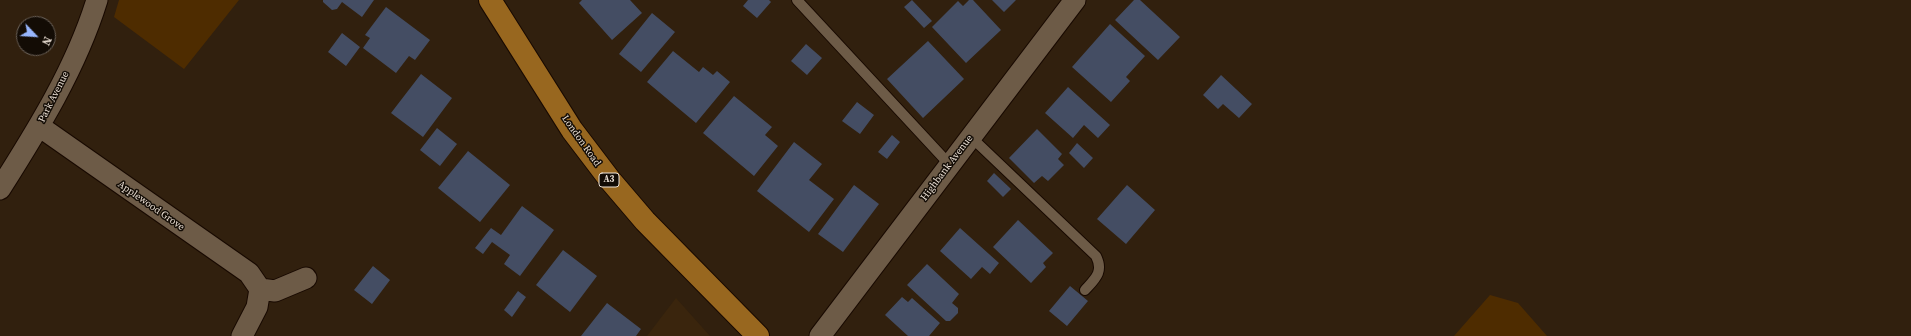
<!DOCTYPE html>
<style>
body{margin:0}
#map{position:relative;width:1911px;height:336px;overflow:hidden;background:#31200e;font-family:"Source Serif 4",serif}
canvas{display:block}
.north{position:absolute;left:16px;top:16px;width:40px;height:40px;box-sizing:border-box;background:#130c05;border:1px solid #6a6159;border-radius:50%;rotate:115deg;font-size:11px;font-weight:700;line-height:16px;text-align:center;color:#ece1d6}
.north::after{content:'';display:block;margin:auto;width:14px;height:18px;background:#97b6fd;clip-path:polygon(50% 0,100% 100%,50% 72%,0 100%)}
</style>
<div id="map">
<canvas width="1911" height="336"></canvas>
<div class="north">N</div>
</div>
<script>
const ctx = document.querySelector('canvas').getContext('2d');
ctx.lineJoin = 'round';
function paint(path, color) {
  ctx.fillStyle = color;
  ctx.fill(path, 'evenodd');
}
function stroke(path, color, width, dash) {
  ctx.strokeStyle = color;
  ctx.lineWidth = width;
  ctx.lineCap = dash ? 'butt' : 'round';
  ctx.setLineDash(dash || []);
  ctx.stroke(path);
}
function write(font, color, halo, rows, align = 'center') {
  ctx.font = font + ' "Source Serif 4",serif';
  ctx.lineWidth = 3;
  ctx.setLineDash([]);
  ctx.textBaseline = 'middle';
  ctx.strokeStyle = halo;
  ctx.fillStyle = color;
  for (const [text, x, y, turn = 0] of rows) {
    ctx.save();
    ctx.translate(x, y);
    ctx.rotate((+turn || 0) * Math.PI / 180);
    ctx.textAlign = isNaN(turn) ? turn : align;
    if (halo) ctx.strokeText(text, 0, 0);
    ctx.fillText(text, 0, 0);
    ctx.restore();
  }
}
const built = new Path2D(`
 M676,298L710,336H647Z`);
const green = new Path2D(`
 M119,0H239L184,69L114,17Z
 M1490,295L1518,303L1547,336H1454Z`);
const building = new Path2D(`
 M323,0H374L362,17L342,2L337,9L332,10L323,2Z
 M582,0H630L642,13L612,40L579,3Z
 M748,0H769L771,2L757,18L743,6Z
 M912,0L932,21L924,28L904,7Z
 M969,0H973L1001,30L966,63L932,27L958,1L963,6Z
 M992,0H1016L1004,12Z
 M1134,0H1140L1180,37L1158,60L1115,20Z
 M386,7L430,40L415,60L409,56L396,73L363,48L370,38L365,35Z
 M652,13L675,32L641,72L619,54Z
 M1110,24L1145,56L1126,77L1130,81L1111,102L1072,67Z
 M342,33L360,47L346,66L328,52Z
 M928,41L964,79L923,118L887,79Z
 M806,44L822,58L807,75L791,61Z
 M673,51L699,72L703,67L713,75L717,71L730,82L696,123L647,82Z
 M421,74L452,98L423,137L391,113Z
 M1221,75L1252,104L1239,118L1223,104L1218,109L1203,95Z
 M1068,87L1110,125L1098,138L1084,125L1073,138L1045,113Z
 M734,96L772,127L765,135L778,146L754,176L703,133Z
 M857,102L874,115L860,134L842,121Z
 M437,128L457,144L440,166L420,150Z
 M1037,129L1062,154L1058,159L1064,165L1048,181L1042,176L1034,183L1009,158Z
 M892,135L900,142L887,159L878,152Z
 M794,142L822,164L809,180L834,199L809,232L757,191Z
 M1077,143L1093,158L1084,168L1069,153Z
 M468,151L510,185L480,222L438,188Z
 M994,173L1011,189L1003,197L987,181Z
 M854,185L879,204L843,252L818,234Z
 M1127,185L1155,210L1126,244L1097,219Z
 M522,206L554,230L520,276L504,264L510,255L492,242L483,254L475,248L491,228L501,235Z
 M1018,220L1053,253L1043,263L1046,267L1031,283L993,247Z
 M960,228L999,263L990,274L982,267L971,279L940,251Z
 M563,250L597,276L570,312L536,285Z
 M927,264L959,294L952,303L958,308V313L950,321H946L907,285Z
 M373,266L390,280L372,304L354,290Z
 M1070,286L1088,301L1067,326L1049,311Z
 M518,291L526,297L512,317L504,310Z
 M902,297L908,302L912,298L940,323L929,336H908L885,315Z
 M607,303L641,329L636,336H581Z`);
const lane = new Path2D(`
 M797,0L950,165
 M971,137L1096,256C1104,272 1095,279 1085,290`);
const street = new Path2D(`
 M39,126L249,273L260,289L257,307L242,336
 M0,189C38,129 76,68 97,0
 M260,289L275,291L306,278
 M820,336L1075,0`);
const primary = new Path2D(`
 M490,0L572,130L610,180L645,221L758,336`);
const shields = [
 [609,180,20]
];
const shieldNames = [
 ["A3",609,180]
];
const streetNames = [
 ["Park Avenue",54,97,-63],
 ["London Road",581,141,55],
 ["Highbank Avenue",947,168,-53],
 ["Applewood Grove",151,206,35]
];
paint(built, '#3a250d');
paint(green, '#4e2c00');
paint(building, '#444d63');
stroke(lane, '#180900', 12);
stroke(street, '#180900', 23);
stroke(primary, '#180900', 24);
stroke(lane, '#6d5b47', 10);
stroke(street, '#6d5b47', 21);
stroke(primary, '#98671f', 22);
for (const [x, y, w] of shields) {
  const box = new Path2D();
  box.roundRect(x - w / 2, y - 7, w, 14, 3);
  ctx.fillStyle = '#130c05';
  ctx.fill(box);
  stroke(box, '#ece1d6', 1);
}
write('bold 9px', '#ece1d6', null, shieldNames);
write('10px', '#ece1d6', '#130c05', streetNames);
</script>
